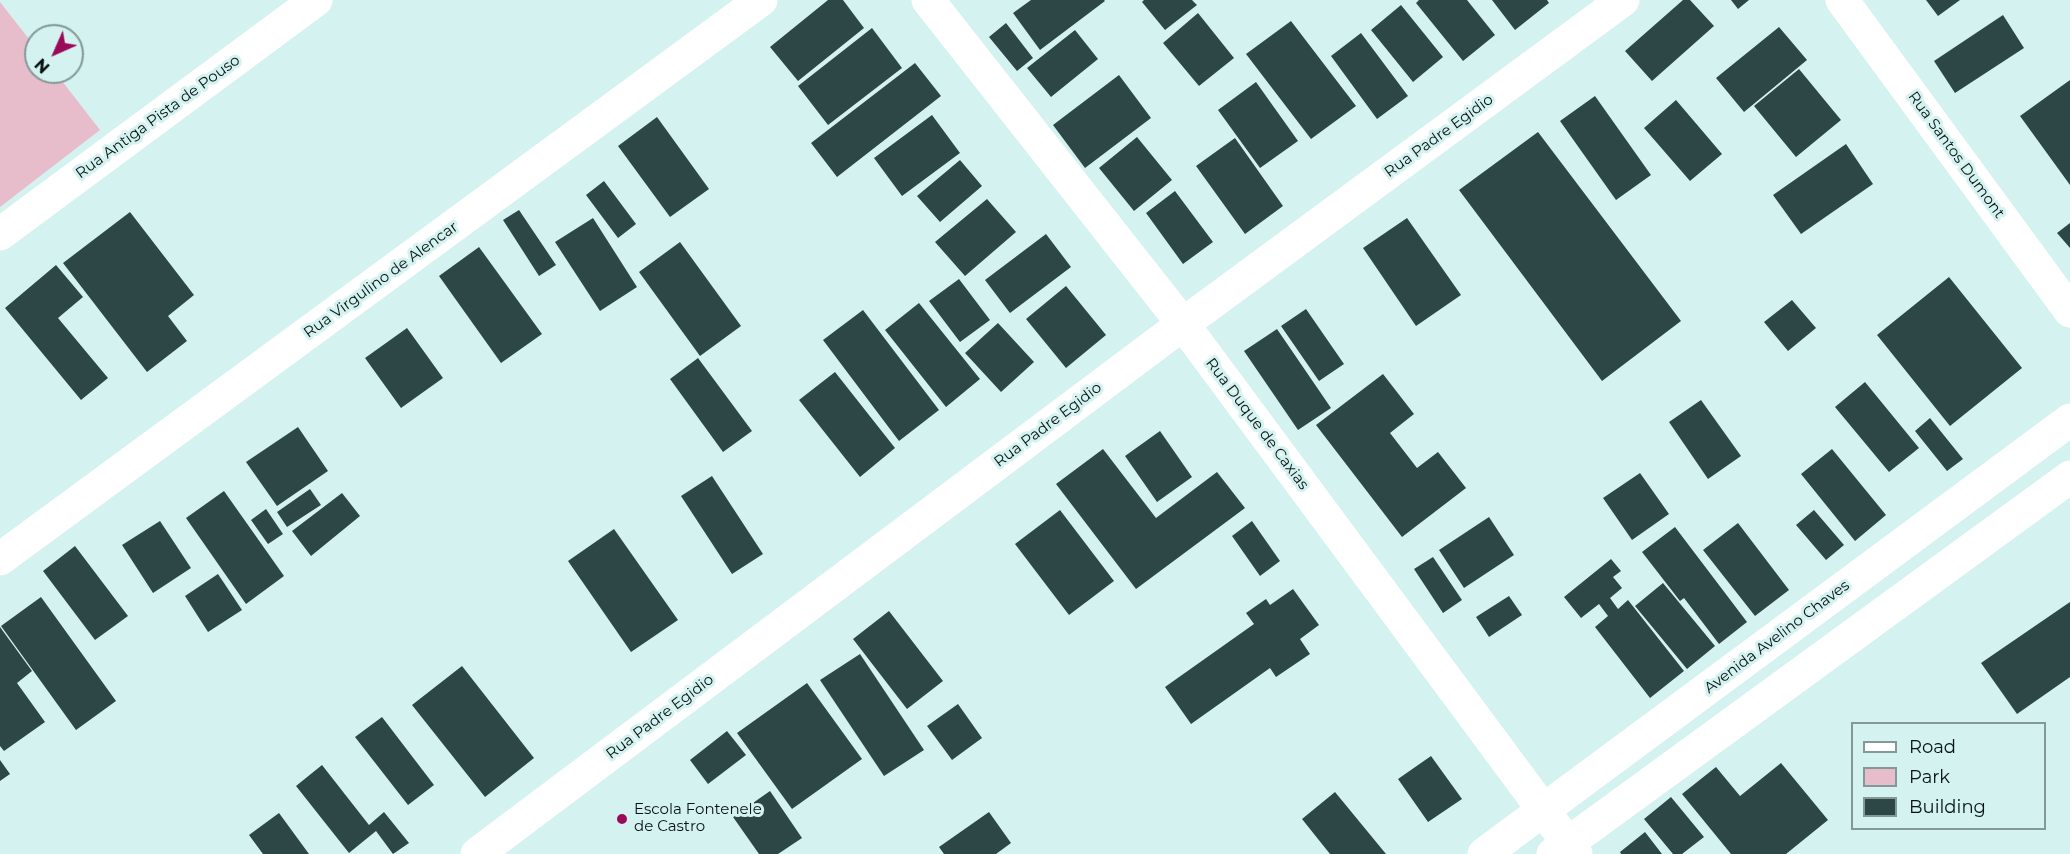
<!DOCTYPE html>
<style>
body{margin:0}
#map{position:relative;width:2070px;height:854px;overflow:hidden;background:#d3f2f0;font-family:Montserrat,sans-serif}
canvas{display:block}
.legend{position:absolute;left:1851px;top:722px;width:195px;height:108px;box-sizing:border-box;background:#d3f2f0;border:2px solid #829997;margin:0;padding:8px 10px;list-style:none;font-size:18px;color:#081312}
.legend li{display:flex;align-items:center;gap:12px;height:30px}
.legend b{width:30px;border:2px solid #829997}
.north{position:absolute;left:24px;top:24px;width:60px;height:60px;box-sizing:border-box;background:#d3f2f0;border:2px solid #829997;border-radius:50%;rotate:225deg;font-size:16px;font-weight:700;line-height:24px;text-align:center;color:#081312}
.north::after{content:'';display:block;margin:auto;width:21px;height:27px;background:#9b0a59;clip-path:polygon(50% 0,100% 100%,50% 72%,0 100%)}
</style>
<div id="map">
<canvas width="2070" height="854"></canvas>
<ul class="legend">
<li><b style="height:8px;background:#fff"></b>Road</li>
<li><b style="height:16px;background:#e8bdcb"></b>Park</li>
<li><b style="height:16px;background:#2d4746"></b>Building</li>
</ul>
<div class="north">N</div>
</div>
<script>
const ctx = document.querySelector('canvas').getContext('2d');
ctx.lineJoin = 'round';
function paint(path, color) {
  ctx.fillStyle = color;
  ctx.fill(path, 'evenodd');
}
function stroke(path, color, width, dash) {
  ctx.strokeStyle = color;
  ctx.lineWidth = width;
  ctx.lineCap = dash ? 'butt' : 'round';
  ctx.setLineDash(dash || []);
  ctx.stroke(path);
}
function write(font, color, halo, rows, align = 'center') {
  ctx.font = font + ' Montserrat,sans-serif';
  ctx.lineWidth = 6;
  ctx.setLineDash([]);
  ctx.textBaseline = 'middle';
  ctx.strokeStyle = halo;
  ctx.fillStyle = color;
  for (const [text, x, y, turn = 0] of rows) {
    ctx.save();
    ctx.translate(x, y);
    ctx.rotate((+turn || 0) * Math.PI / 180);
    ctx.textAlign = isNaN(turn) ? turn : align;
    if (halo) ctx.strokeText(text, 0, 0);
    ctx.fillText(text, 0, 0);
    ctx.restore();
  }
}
const green = new Path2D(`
 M0,2L36,48V72H55L100,130L0,207Z`);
const building = new Path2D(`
 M828,0H843L864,28L798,81L770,47Z
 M1031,0H1104L1105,1L1040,50L1013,13Z
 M1144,0H1192L1197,5L1165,30L1142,2Z
 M1419,0H1467L1495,35L1463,61L1416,3Z
 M1492,0H1547L1549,3L1515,30Z
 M1683,0H1690L1714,26L1652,81L1625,51Z
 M1731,0H1749L1738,9Z
 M1926,0H1960L1938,16Z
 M1401,5L1443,57L1413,82L1371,30Z
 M1198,13L1234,58L1199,86L1163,43Z
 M2003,15L2024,48L1955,93L1934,61Z
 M1291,21L1356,106L1311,139L1246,54Z
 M1006,23L1033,58L1017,71L989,37Z
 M1779,27L1807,60L1744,112L1716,78Z
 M872,28L902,68L828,125L798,86Z
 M1075,30L1098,59L1051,97L1027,68Z
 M1361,33L1408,96L1377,119L1331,56Z
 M915,63L941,96L837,177L811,143Z
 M1799,69L1841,120L1796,157L1754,106Z
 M1119,75L1151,118L1085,168L1053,125Z
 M2070,80V185L2020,116Z
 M1256,82L1298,141L1260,168L1218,110Z
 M1595,96L1651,175L1616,200L1560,121Z
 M1676,100L1722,154L1690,181L1644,128Z
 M932,115L960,153L902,196L874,158Z
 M657,117L709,189L670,217L618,146Z
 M1538,132L1681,321L1602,381L1459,190Z
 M1137,137L1172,180L1134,211L1099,168Z
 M1235,138L1283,206L1245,234L1196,166Z
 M1846,144L1873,184L1801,234L1773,195Z
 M960,160L982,186L940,222L917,196Z
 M604,181L636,224L618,238L586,195Z
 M1175,191L1213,242L1183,264L1146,213Z
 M987,199L1016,232L965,276L935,242Z
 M519,210L556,265L539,276L503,220Z
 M130,212L194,295L168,316L187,341L147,372L63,263Z
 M593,218L637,287L600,311L555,242Z
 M1407,218L1461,295L1416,326L1363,248Z
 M2070,223V248L2057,233Z
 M1046,234L1071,267L1010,313L985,280Z
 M680,242L741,326L700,356L639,272Z
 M479,247L542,334L501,363L439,276Z
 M56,265L83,297L58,318L108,378L81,400L5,308Z
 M1949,277L2022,368L1950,426L1877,335Z
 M959,279L990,320L960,342L929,301Z
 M1066,286L1106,335L1066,368L1026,319Z
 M1792,300L1816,328L1788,351L1764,322Z
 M919,303L980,379L946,407L885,330Z
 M1306,309L1344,364L1319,381L1281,326Z
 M863,310L939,410L899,441L823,340Z
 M998,323L1034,362L1001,392L965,353Z
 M407,328L443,378L401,408L365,358Z
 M1277,329L1331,408L1298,430L1244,351Z
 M698,358L752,431L723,452L670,379Z
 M835,372L895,448L860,477L799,400Z
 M1383,374L1414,414L1390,433L1417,468L1438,452L1466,488L1402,537L1316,425Z
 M1865,382L1919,448L1889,472L1835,407Z
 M1701,400L1741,456L1708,479L1669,422Z
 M1930,418L1963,459L1947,471L1915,431Z
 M298,427L328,471L277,506L246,462Z
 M1160,431L1192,477L1157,502L1125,456Z
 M1103,449L1156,518L1217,472L1245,508L1136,589L1056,484Z
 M1832,449L1886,515L1855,541L1801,474Z
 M1640,473L1669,514L1632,540L1603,498Z
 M712,476L763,554L732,574L681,496Z
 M310,489L321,505L287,527L277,512Z
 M224,491L284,576L246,604L186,518Z
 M342,493L360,516L311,556L292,531Z
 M266,509L283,534L268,544L251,520Z
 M1060,510L1114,581L1069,615L1015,544Z
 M1814,510L1844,545L1826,560L1796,525Z
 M1489,517L1514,555L1464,588L1439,550Z
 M160,521L191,568L153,593L122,545Z
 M1252,521L1280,561L1260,576L1232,536Z
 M1738,523L1789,590L1755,616L1703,550Z
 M1675,527L1747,622L1719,644L1684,598L1680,601L1642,552Z
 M614,529L678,620L631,652L568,561Z
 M75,546L128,616L95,640L43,571Z
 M1433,557L1462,600L1443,613L1414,569Z
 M1611,559L1621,571L1613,577L1622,588L1610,598L1618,609L1628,600L1684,671L1650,698L1595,627L1608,616L1599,604L1581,618L1564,597Z
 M218,574L242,610L208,632L185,596Z
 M1663,583L1715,646L1687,669L1635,606Z
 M1293,589L1319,625L1300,639L1310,654L1276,677L1270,668L1191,724L1165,687L1254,624L1246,613L1266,599L1270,605Z
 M1509,596L1522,615L1489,637L1476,617Z
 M41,597L116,701L76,730L1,626Z
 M2070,602V677L2017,714L1981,663Z
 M889,611L943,681L907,709L853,639Z
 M0,627L32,671L17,683L45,722L4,751L0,746Z
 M860,654L924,750L884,776L820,680Z
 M462,666L534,758L485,797L412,705Z
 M807,683L862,759L792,809L737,733Z
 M958,704L982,738L952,760L927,726Z
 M382,717L434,785L408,805L355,737Z
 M727,731L746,755L708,784L690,760Z
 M1431,756L1462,799L1428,822L1398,779Z
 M0,760L10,774L0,781Z
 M1781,763L1828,820L1786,854H1731L1682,794L1716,767L1740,796Z
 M322,765L369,825L384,812L409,843L393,854L376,831L349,853L296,786Z
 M770,791L802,838L778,854H759L733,817Z
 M1335,792L1386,854H1330L1302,819Z
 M1671,797L1704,837L1682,854H1673L1644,819Z
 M989,812L1011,843L996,854H944L939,847Z
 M279,813L309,854H263L249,835Z
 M1645,832L1662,854H1621L1620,852Z`);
const minor = new Path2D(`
 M928,0L1183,324L1576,854
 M1842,0L2070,311
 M0,234L316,0
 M0,559L761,0
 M477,854L1183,324L1623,0
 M1484,854L2070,420
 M1553,854L2070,477`);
const markers = [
 [622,819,6,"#9b0a59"]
];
const streetNames = [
 ["Rua Antiga Pista de Pouso",158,117,-36],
 ["Rua Padre Egidio",1439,136,-36],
 ["Rua Santos Dumont",1956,155,54],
 ["Rua Virgulino de Alencar",381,280,-36],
 ["Rua Duque de Caxias",1257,424,53],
 ["Rua Padre Egidio",1048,425,-37],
 ["Avenida Avelino Chaves",1777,637,-37],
 ["Rua Padre Egidio",660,717,-37]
];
const poiNames = [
 ["Escola Fontenele",634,810],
 ["de Castro",634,827]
];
paint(green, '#e8bdcb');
paint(building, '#2d4746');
stroke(minor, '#fff', 33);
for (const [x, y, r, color] of markers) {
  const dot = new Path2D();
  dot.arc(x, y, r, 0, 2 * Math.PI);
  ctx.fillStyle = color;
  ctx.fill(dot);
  stroke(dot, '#d3f2f0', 2);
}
write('15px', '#081312', '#d3f2f0', streetNames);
write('15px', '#081312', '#d3f2f0', poiNames, 'left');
</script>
